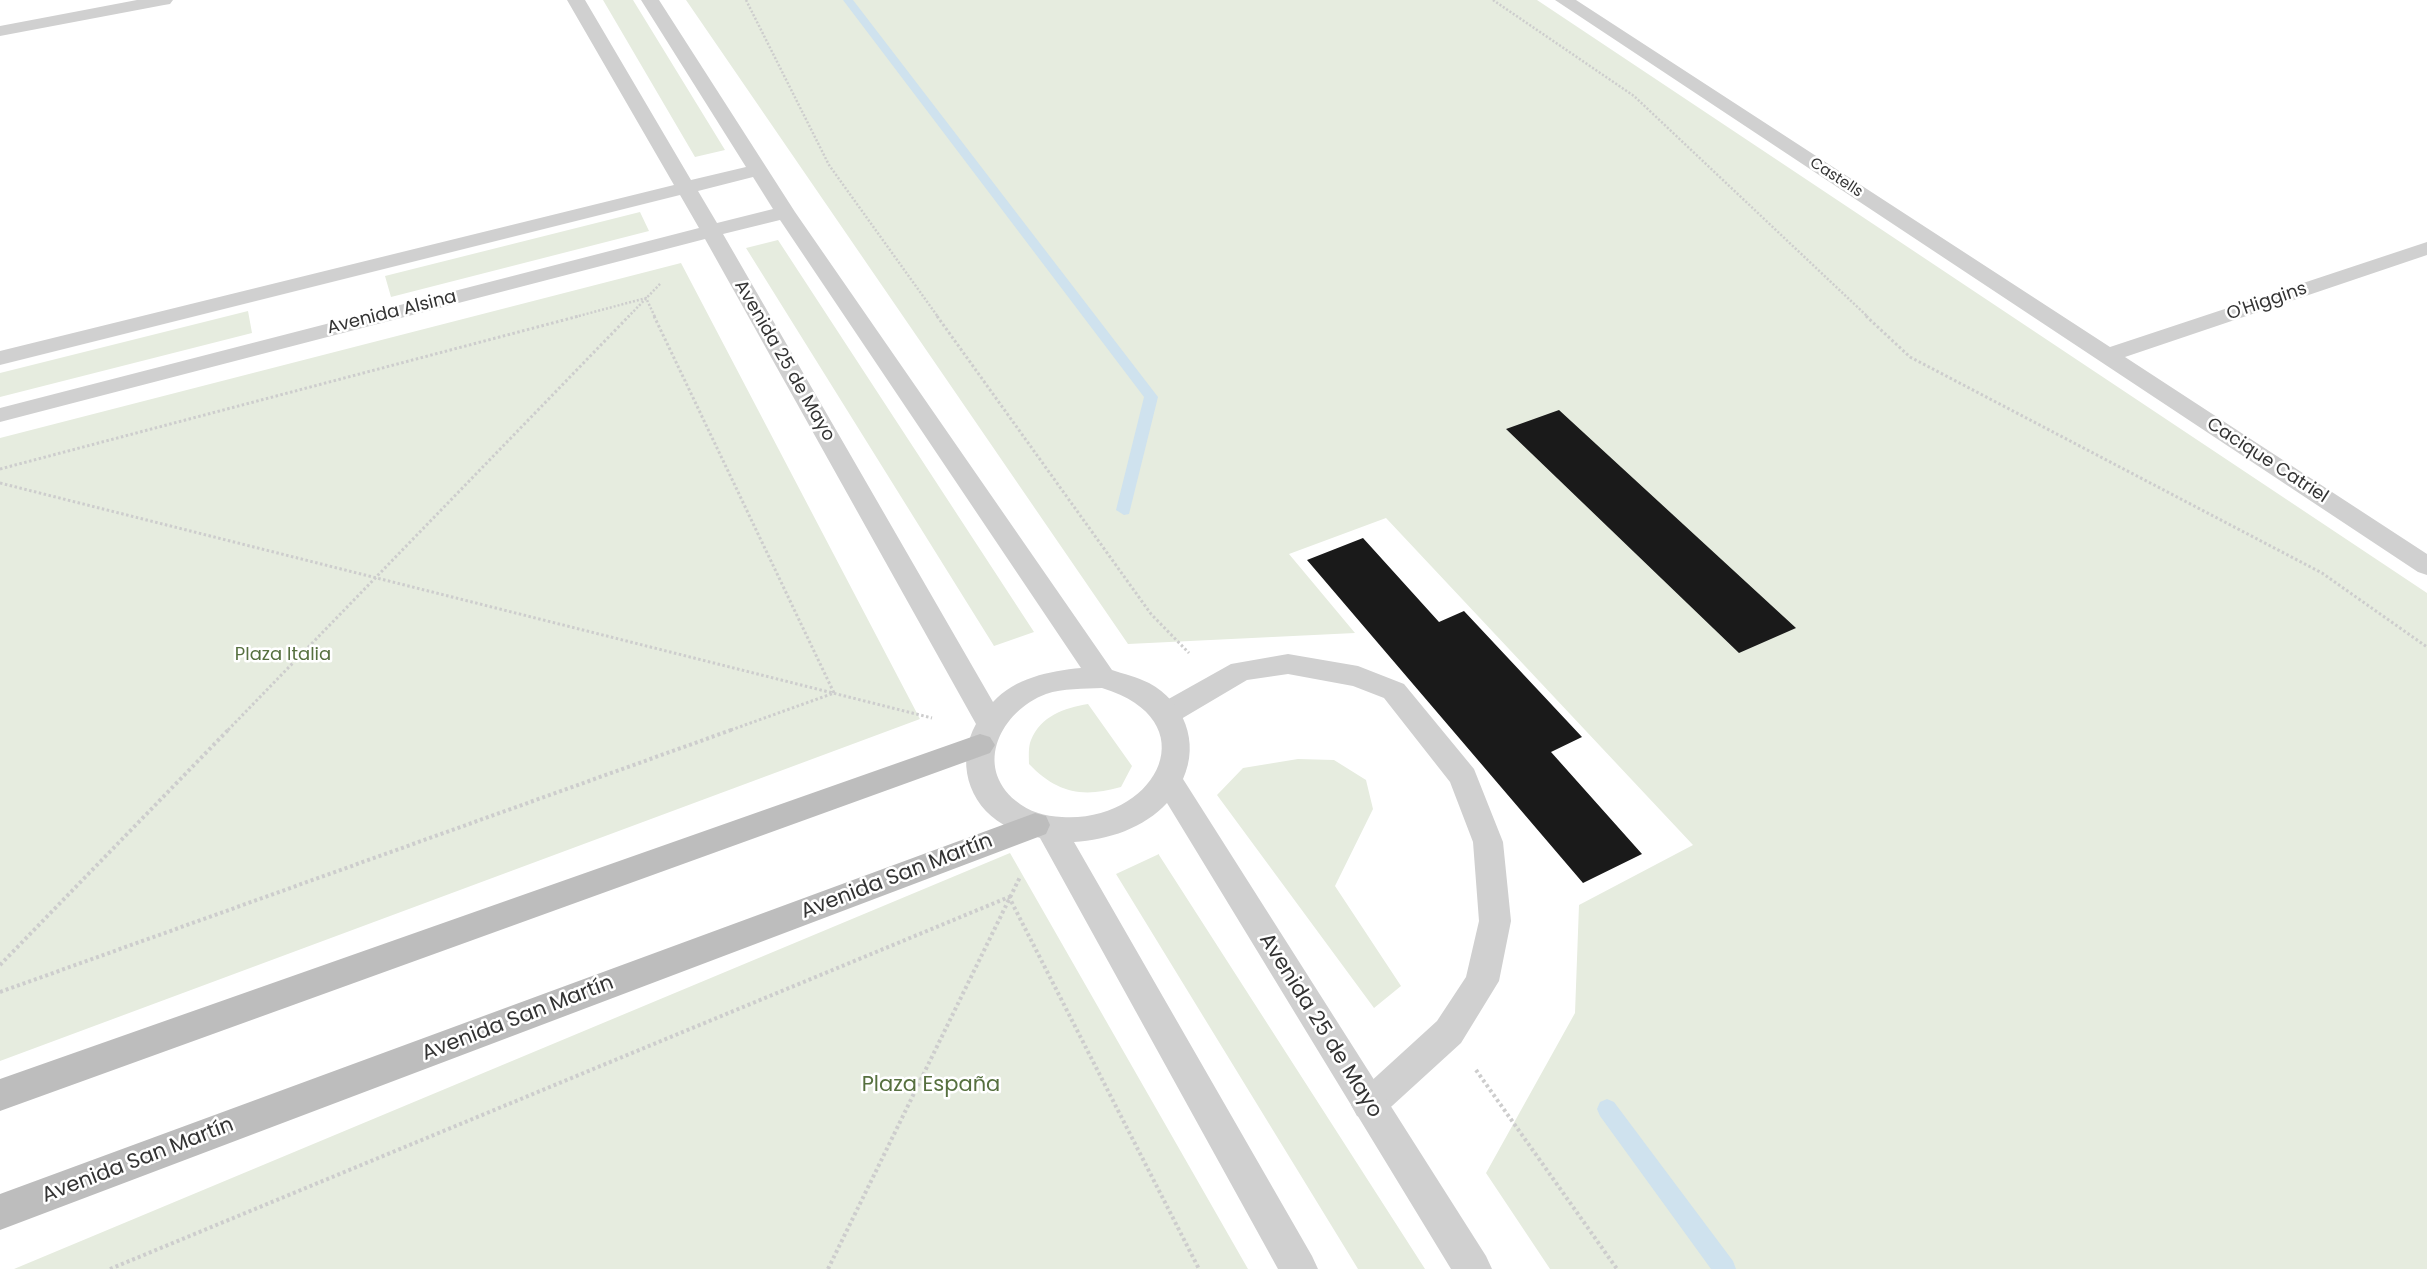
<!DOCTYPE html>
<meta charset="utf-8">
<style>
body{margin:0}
canvas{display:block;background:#fff}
</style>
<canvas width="2427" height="1269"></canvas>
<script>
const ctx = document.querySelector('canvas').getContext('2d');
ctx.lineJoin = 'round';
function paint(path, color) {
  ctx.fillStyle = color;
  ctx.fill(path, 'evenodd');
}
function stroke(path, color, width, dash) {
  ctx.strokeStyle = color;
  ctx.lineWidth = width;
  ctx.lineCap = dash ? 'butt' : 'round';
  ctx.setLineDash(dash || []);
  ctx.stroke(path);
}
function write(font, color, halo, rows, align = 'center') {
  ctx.font = font + ' Poppins,sans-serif';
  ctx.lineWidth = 5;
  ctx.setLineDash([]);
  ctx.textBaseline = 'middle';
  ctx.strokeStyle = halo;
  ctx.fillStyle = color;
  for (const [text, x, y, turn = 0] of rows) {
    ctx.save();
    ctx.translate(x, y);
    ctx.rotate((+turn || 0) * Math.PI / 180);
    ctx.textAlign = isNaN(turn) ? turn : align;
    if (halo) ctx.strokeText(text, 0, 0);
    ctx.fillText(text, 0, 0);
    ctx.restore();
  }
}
const green = new Path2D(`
 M603,0H633L725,150L695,157Z
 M686,0H1537L2427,593V1269H1550L1486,1173L1575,1013L1579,905L1693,845L1386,518L1289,554L1355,633L1128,644Z
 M640,212L649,231L391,297L385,276Z
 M778,240L1034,632L994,646L746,248Z
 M681,263L920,719L0,1061V438Z
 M248,311L252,333L0,397V373Z
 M1088,704L1132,766L1121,787C1082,798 1057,793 1029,764C1029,757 1028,747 1031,740C1041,716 1064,708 1088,704Z
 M1298,759L1334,760L1366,780L1373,809L1335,886L1401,986L1374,1008L1217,795L1243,768Z
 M1010,853L1248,1269H14Z
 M1159,854V855L1425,1269H1358L1116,874Z`);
const stream = new Path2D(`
 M843,0H853L1158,397L1129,514L1124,515L1116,510L1144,397Z
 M1607,1099L1614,1102L1733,1261L1736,1269H1711L1600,1116L1597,1109L1600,1102Z`);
const building = new Path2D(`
 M1559,410L1796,628L1739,653L1506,429Z
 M1363,538L1439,622L1464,611L1582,737L1551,752L1642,854L1583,883L1307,560Z`);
const pathFar2 = new Path2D(`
 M746,0L829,165L938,317
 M1493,0L1634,96L1868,317
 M575,317L646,298L655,317
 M628,317L661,283`);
const pathFar1 = new Path2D(`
 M654,316L834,693L731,730
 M937,316L1151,614L1189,653
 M1866,316L1910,357L2322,573L2427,647
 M0,469L579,316
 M0,483L932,718
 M228,730L629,316`);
const path = new Path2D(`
 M0,965L229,729
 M0,992L734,729
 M1476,1070L1617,1269
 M110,1269L1009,897L1199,1269
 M828,1269L1020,877`);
const service = new Path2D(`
 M1288,654L1358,666L1404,684L1474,769L1503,842L1511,921L1499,981L1461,1043L1381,1116L1369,1121L1357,1116L1351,1105L1357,1094L1437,1021L1466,977L1479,921L1473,842L1450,782L1384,698L1353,686L1288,674L1247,680L1176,722L1166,725L1156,722L1152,714L1156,706L1231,664Z`);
const minor = new Path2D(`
 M137,0H173L170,4L164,5L0,36V26Z`);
const tertiary = new Path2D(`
 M567,0H585L691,180L746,167L641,0H659L795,212L1112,670C1124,674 1137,677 1149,683C1184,702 1200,742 1183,779L1486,1256L1492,1269H1451L1167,803C1144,828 1108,840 1074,842L1312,1256L1318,1269H1278L1040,838C1028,834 1015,831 1004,825C967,804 956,760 976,724L705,239L0,422V408L699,228L680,195L0,365V351L674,185ZM753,177L773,209L717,223L698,191ZM780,220L1081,668C1049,671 1015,678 993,702L723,234ZM1102,688C1211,721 1155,823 1062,817C1045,816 1029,812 1016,801C973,766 1001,711 1046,694C1063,688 1084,689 1102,688Z
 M1555,0H1576L2110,347L2427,242V255L2125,357L2427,554V575L2418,572Z`);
const secondary = new Path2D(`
 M980,734L990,737L995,745L990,753L0,1111V1079Z
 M1035,813L1046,816L1050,825L1046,834L0,1230V1194Z`);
const farStreetnames = [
 ["Castells",1836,178,33]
];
const streetNames = [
 ["O'Higgins",2267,302,-19],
 ["Avenida Alsina",392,313,-14],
 ["Avenida 25 de Mayo",784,361,60],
 ["Cacique Catriel",2267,461,33]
];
const parkNames = [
 ["Plaza Italia",283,655]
];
const nearStreetnames = [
 ["Avenida San Martín",897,877,-21],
 ["Avenida San Martín",518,1019,-21],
 ["Avenida 25 de Mayo",1320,1026,58],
 ["Avenida San Martín",138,1161,-21]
];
const nearParknames = [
 ["Plaza España",931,1086]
];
paint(green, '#e6ecdf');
paint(stream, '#cfe2ee');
paint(building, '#1a1a1a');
stroke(pathFar2, '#cdcdcd', 2.5, [2, 2]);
stroke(pathFar1, '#cdcdcd', 3, [2.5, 2.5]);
stroke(path, '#cdcdcd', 4, [3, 3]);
paint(service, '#d0d0d0');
paint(minor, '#d0d0d0');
paint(tertiary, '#d0d0d0');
paint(secondary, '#bdbdbd');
write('15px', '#333', '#fff', farStreetnames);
write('18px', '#333', '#fff', streetNames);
write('18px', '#56703f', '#fff', parkNames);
write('21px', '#333', '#fff', nearStreetnames);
write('21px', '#56703f', '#fff', nearParknames);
</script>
